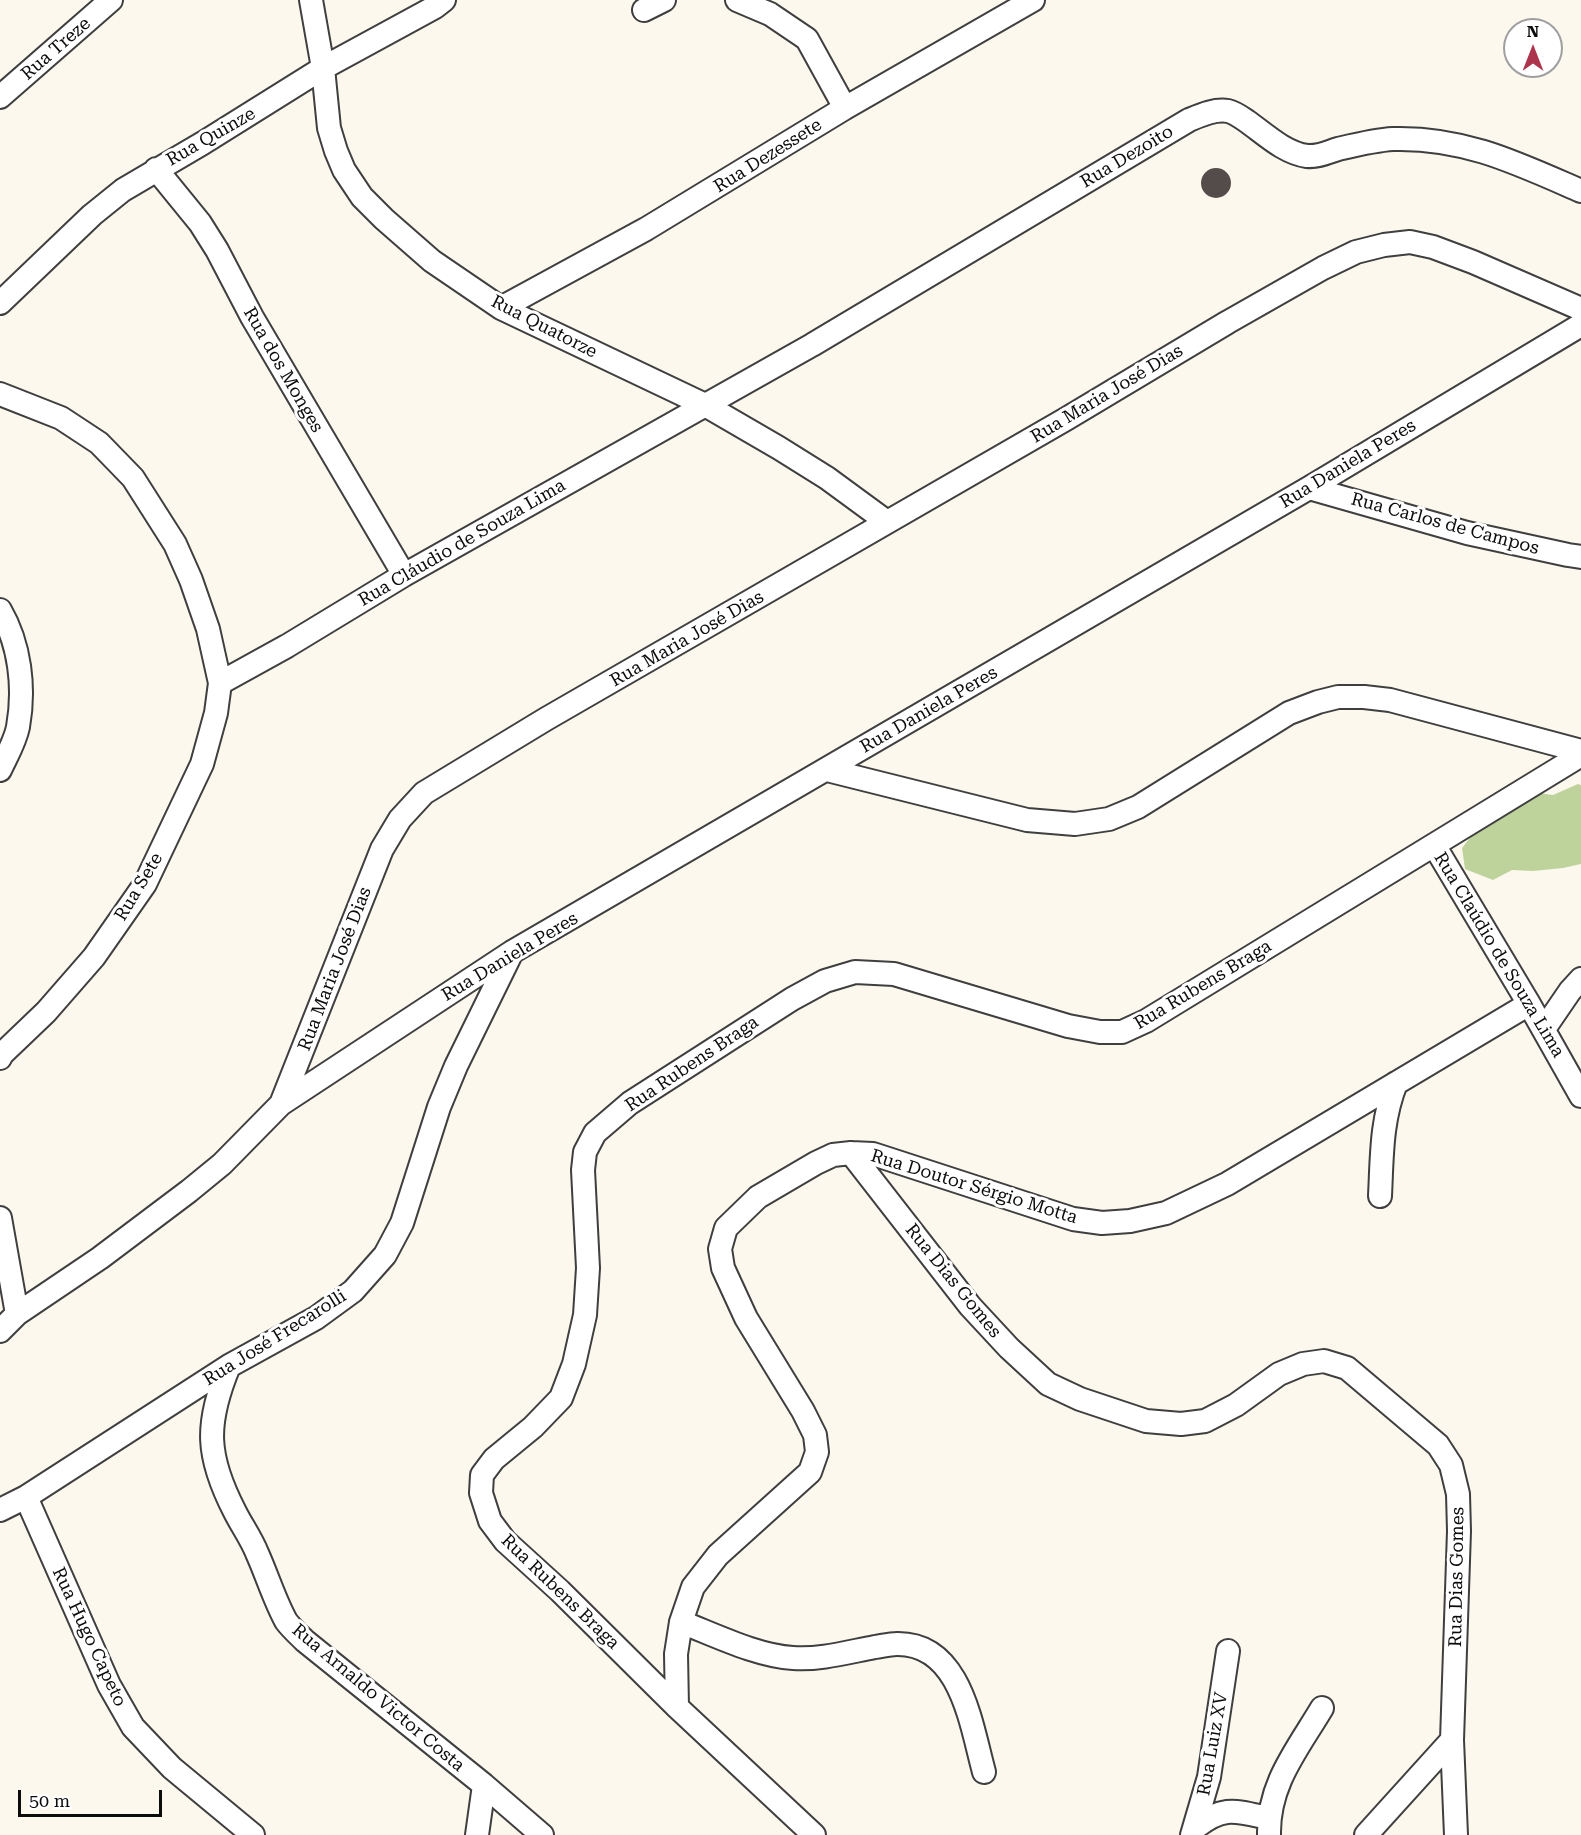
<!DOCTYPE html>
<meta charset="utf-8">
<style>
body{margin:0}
#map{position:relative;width:1581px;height:1835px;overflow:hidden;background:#fdf8ee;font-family:"Roboto Serif",serif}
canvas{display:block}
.north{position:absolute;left:1503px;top:18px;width:60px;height:60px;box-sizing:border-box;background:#fff;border:2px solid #9e9e9e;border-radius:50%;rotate:0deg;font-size:16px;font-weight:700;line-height:24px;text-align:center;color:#0c0c0c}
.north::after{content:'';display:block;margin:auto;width:21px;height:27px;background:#ad344d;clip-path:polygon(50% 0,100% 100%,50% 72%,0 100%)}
.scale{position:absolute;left:18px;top:1790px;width:144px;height:27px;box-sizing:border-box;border:3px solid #0c0c0c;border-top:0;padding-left:8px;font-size:18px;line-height:21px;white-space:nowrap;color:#0c0c0c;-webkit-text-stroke:4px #fff;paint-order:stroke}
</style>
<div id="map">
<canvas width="1581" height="1835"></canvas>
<div class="north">N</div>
<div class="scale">50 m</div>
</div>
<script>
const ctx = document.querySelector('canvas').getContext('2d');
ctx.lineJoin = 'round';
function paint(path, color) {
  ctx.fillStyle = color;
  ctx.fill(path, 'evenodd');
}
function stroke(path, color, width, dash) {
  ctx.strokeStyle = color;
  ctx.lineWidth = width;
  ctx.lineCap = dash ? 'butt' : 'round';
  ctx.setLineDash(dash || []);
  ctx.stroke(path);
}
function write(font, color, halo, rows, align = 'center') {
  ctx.font = font + ' "Roboto Serif",serif';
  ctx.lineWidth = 6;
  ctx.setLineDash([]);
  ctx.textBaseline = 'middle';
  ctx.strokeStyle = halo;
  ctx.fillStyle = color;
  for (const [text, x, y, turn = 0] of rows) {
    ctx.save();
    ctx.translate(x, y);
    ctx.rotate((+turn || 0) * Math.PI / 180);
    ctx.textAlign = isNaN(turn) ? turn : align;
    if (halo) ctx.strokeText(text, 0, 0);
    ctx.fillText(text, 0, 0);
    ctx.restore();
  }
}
const forest = new Path2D(`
 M1578,784L1581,785V864L1563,868L1533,871L1512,870L1493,880L1465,869L1462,848L1477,829L1538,793L1553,795Z`);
const building = new Path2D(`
 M1201 183a15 15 0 1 1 30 0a15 15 0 1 1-30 0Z`);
const minor = new Path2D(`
 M311,0L323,68L329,128L336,151L344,170L362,197L384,219L432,261L501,308L705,405L779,448L827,478L887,522
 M737,0L770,14L807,39L845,108
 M644,10L664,0
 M0,97L111,0
 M156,169L200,223L217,250L252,317L404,575
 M0,303L92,215L123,190L203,143L323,68L435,7L444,0
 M501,308L646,229L845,108L1033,0
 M0,394L61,418L99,443L133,478L175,544L191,580L208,629L220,683L216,713L202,764L145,884L94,957L46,1012L2,1054L0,1058
 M1309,488L1467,533L1568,555L1581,557
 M0,610C20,644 25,688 18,727C15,742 6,757 0,770
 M220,683L287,646L404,575L812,345L1189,120C1201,115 1214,109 1228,111C1236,113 1242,118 1248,122C1266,135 1285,153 1307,156C1319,157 1328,152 1338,149C1355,145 1375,140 1393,139C1464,137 1517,163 1581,191
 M827,770L1027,820L1075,824L1109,819L1138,807L1289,713L1318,702L1338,697H1364L1390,700L1581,751
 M1434,845L1529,1004L1581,1096
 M1544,1029L1570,991L1581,979
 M281,1104L512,952L1309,488L1581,325
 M851,1153L970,1306L1009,1348L1048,1384L1080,1399L1146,1421L1181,1424L1205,1421L1236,1405L1279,1374L1303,1364L1324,1361L1347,1368L1438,1445L1451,1465L1458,1494L1459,1531L1452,1740L1456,1835
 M1380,1196C1382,1156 1381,1121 1396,1083
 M0,1218L17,1314
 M0,1331L17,1314L100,1258L189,1191L222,1164L281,1104L382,849L400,819L424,793L546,719L1066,419L1228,322L1323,268L1356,252L1384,245L1410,242L1433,247L1473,262L1581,309
 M229,1366C205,1424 206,1456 235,1512C242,1526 251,1538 257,1553C267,1575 274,1599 286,1621C291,1628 299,1635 305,1641L484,1785L542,1835
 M26,1497L109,1685L133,1727L172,1768L253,1835
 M0,1510L26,1497L229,1366L316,1318L353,1291L385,1255L402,1223L439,1107L456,1066L512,952
 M681,1622C715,1635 757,1656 793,1658C820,1660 848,1652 875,1647C882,1646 890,1644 897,1644C961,1643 971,1725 984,1772
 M677,1707L676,1654L681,1622L693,1587L718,1555L810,1472L817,1452L815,1435L803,1411L746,1318L723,1268L720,1249L726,1228L758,1197L816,1163L833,1155L851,1153L873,1154L1073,1219L1102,1223L1130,1221L1166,1213L1227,1184L1529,1004
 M1195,1828C1223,1805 1236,1811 1268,1818
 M477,1835L484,1785
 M814,1835L677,1707L560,1591L505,1541L490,1521L481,1493L482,1475L494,1459L533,1427L561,1398L574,1364L585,1315L588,1268L583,1170L585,1152L595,1133L630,1103L792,999L825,981L855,972L894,974L1068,1026L1100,1032H1122L1146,1021L1581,755
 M1192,1835L1209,1777L1228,1651
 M1269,1835C1268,1784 1297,1750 1322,1708
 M1366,1835L1452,1740`);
const streetNames = [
 ["Rua Treze",56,49,-41],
 ["Rua Quinze",211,137,-30],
 ["Rua Dezessete",768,156,-32],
 ["Rua Dezoito",1127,157,-31],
 ["Rua Quatorze",544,327,27],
 ["Rua dos Monges",283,370,60],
 ["Rua Maria José Dias",1107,394,-31],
 ["Rua Daniela Peres",1348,464,-31],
 ["Rua Carlos de Campos",1445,524,15],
 ["Rua Cláudio de Souza Lima",462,543,-30],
 ["Rua Maria José Dias",687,639,-30],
 ["Rua Daniela Peres",929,710,-30],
 ["Rua Sete",139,887,-59],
 ["Rua Claúdio de Souza Lima",1499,955,59],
 ["Rua Daniela Peres",510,957,-31],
 ["Rua Maria José Dias",335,969,-69],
 ["Rua Rubens Braga",1203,985,-31],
 ["Rua Rubens Braga",692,1064,-34],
 ["Rua Doutor Sérgio Motta",974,1187,17],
 ["Rua Dias Gomes",953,1281,51],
 ["Rua José Frecarolli",275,1338,-32],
 ["Rua Dias Gomes",1457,1577,-89],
 ["Rua Rubens Braga",560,1592,44],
 ["Rua Hugo Capeto",89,1637,65],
 ["Rua Arnaldo Victor Costa",378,1698,40],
 ["Rua Luiz XV",1213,1744,-80]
];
paint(forest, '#bed39c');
paint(building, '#544c4a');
stroke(minor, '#3f3f3f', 26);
stroke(minor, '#fff', 22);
write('18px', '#0c0c0c', '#fff', streetNames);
</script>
